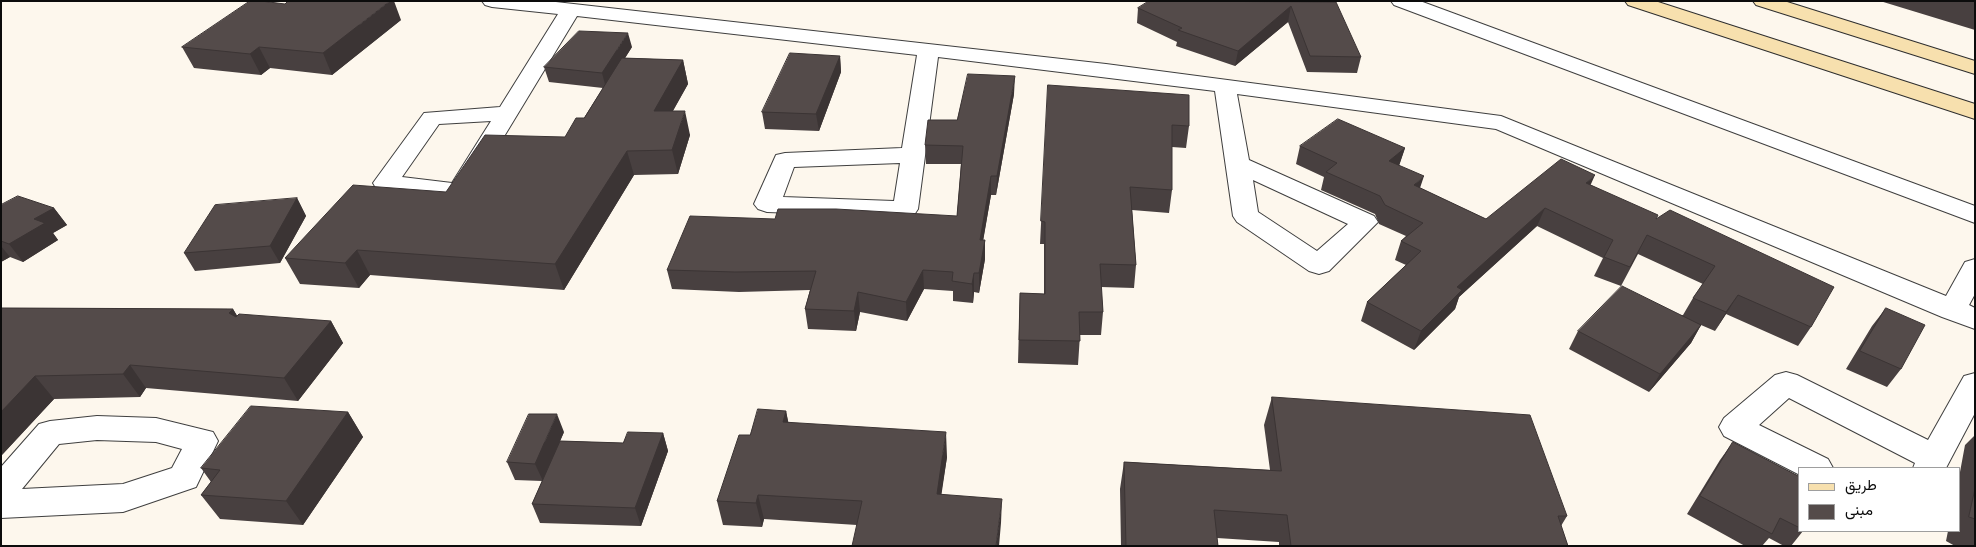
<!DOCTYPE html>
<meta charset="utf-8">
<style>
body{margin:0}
#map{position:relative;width:1976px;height:547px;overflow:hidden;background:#fdf7ed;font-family:Bitter,Vazirmatn,serif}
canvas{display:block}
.frame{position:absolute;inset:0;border:2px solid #0c0c0c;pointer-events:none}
.legend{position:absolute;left:1798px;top:467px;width:162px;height:65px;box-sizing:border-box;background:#fff;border:1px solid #9e9e9e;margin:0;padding:6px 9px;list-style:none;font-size:15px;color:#0c0c0c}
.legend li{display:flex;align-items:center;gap:10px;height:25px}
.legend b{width:25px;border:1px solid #9e9e9e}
</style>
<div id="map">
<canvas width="1976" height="547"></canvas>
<div class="frame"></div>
<ul class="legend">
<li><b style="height:6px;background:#f7e0ae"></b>طريق</li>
<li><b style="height:14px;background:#544b4a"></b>مبنى</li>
</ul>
</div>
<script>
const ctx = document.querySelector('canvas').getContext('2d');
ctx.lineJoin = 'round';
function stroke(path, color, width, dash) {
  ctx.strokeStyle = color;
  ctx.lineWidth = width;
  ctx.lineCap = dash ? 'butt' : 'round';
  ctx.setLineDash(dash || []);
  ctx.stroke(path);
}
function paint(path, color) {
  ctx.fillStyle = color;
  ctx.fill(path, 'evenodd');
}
const minor = new Path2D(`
 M482,1H547L1106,64L1501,116L1946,296L1965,262L1975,259V294L1969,305L1975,308V329L1942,317L1496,129L1237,94L1249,160L1374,216L1378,222L1329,271L1319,274L1309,271L1237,222L1233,216L1215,91L938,57L918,209L914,215L905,217L767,212L758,209L754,204L776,155L785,153L902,148L917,55L577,16L468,196L459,199L376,188L373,183L424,113L500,107L558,14L492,7L485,5ZM491,121L452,183L402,177L439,124ZM900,163L894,201L783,197L794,167ZM1253,180L1348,224L1317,251L1258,212Z
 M1391,1H1420L1975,206V223L1394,5Z
 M1786,372L1797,375L1928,440L1964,376L1975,373V413L1946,468H1913L1915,463L1789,398L1759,425L1828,459L1833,468H1800V475L1724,436L1719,427L1724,418L1775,375Z
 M97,416L156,418L213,432L218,441L196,487L123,512L1,518V467L39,424L50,421ZM97,440L156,442L182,449L172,468L123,484L22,489L59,444Z`);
const secondary = new Path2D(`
 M1625,1H1655L1975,104V119L1628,5Z
 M1753,1H1784L1975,61V74L1756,5Z`);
const wall = new Path2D(`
 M1325,1L1361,57L1357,73L1307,72L1288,22L1235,66L1176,46L1177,42L1137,23L1138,8Z
 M1880,1H1975V30Z
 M401,20L332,75L270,68L261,75L194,68L182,47Z
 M632,47L625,58L683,60L688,84L673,111L690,135L678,174L634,175L564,290L370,275L359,288L300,284L285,258L446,192L565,137L584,118L603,88L549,82L544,67Z
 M840,56L841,72L819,131L765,129L762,112Z
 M1048,85L1189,126L1186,148L1172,147V190L1169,213L1132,210L1136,265L1134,288L1101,287L1103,312L1101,335H1080L1078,365L1018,363L1020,293L1044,294V244H1040Z
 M1014,94L996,195H991L983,240H985V259L979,293L974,292L973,303L953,301V291L924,289L907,321L860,312L856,331L808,329L805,309L810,290L739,292L672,289L667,270L775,219L957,216L961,164H926L925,145L957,120Z
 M1300,146L1405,148L1399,165L1420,188L1486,219L1591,185L1656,219L1811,327L1798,346L1726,314L1715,331L1701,325L1691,343L1649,392L1569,349L1578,331L1683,315L1693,298L1703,284L1638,254L1621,286L1594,276L1603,258L1537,226L1459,297L1455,309L1414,350L1361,321L1367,302L1406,265L1395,260L1401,241L1406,236L1379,224L1375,214L1321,190L1324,177L1296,164Z
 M297,198L306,216L280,263L195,271L184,253Z
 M1,205L54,208L67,225L53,233L58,240L23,262L10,257L1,262Z
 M1,308L233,309L237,316L331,321L343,343L298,401L146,388L140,397L54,399L1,456Z
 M1886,308L1901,369L1887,387L1846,369L1872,326Z
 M1272,397L1567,516L1561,526L1568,546H1279V542L1217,538L1218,546H1121L1120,489L1124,462L1270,470L1264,425Z
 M786,411L788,422L947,457L941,494L1001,523L857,525L764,519L762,527L723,525L717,501L750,435Z
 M348,412L363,437L303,525L220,519L201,495L211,482L201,468Z
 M564,432L560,441L623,443L663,433L668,451L641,526L540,523L532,504L542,481L515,480L507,462Z
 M1975,435V546H1955L1946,541L1948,531H1960V472L1965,445Z
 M1733,442L1800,477V531H1803L1791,546H1784L1769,538L1762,546H1745L1687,514L1720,460Z`);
const shadedWall = new Path2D(`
 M390,1H394L401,20L332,75L323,53Z
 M1291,6L1288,22L1235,66L1238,51Z
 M628,33L632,47L606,88L602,73Z
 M259,47L270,68L261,75L250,54Z
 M840,56L841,72L819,131L816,114Z
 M683,60L688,84L659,135L654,111Z
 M1015,76L1014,94L996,195L997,176Z
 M685,111L690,135L678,174L672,150Z
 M1405,148L1399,166L1389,161Z
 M627,151L634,175L564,290L555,264Z
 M1595,175L1587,193L1586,183Z
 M991,176V195L980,259V240Z
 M1424,176L1418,194L1414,185Z
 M297,198L306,216L280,263L270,246Z
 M54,208L67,225L53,233L58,240L23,262L9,244L34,219Z
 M1545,208L1537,226L1459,297L1455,309L1414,350L1421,331L1457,287Z
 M985,240V259L979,293V273Z
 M1,246L10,257L1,262Z
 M357,250L370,275L359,288L345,263Z
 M923,270L924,289L907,321L906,302Z
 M974,273V292L973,303L972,284Z
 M858,292L860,312L856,331L854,311Z
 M1738,295L1726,314L1715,331L1726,312Z
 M233,309L247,332L229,313Z
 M331,321L343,343L298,401L284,378Z
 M1701,325L1691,343L1649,392L1660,374Z
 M130,365L146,388L140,397L123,374Z
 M35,376L54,399L1,456V412Z
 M786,411L791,435L783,422Z
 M348,412L363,437L303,525L286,501Z
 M557,414L564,432L543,481L535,464Z
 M946,432L947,457L938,518L937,494Z
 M663,433L668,451L641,526L635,508Z
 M758,495L764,519L762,527L756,503Z
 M1002,499L1001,523L999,546H996Z`);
const building = new Path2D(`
 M250,1H261L285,4L288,1H390L323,53L259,47L250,54L182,47Z
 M1149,1L1336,2L1361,57L1310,56L1291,6L1238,51L1178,30L1182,28L1138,8Z
 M579,31L628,33L602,73L544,67Z
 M790,53L840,56L816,114L762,112Z
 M622,58L683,60L654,111H685L672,150L627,151L555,264L357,250L345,263L285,258L353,185L446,192L485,135L565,137L576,118H584Z
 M968,74L1015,76L997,176H991L980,240H985L979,273H974L972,284L952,281L953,272L923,270L906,302L858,292L854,311L805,309L816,271L735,272L667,270L690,216L775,219L778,209H836L957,216L963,146L925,145L928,120H957Z
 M1048,85L1189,95V126L1172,125V190L1130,187L1136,265L1100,264L1103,312H1079L1080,341L1019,340L1020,293L1045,294V222L1041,221Z
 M1338,119L1405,148L1389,161L1424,176L1414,185L1486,219L1561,159L1595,175L1586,183L1658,215L1656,219L1670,210L1834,287L1811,327L1738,295L1726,312L1693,298L1715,266L1647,235L1630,267L1604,257L1613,240L1545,208L1457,287L1462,290L1421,331L1367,302L1421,251L1401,241L1423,223L1385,205L1380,196L1326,172L1337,163L1300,146Z
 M18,196L54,208L34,219L45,223L9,244L1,241V205Z
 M297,198L270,246L184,253L215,205Z
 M1622,286L1701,325L1660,374L1578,331Z
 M1,308L233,309L229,313L236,317L239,314L331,321L284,378L130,365L123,374L35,376L1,412Z
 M1886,308L1925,325L1901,369L1860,351Z
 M1272,397L1530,415L1567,516H1558L1568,546H1291L1287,515L1214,510L1218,546H1126L1124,462L1281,471Z
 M251,406L348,412L286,501L201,495L220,470L201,468Z
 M758,409L786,411L783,422L946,432L937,494L1002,499L996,546H852L862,501L758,495L756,503L717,501L739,435H750Z
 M529,414H557L535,464L507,462Z
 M628,432L663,433L635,508L532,504L560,441L623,443Z
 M1733,442L1800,477V528L1780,518L1772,534L1700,496Z
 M1975,489V519L1969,517Z`);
stroke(minor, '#3f3f3f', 2);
stroke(secondary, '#2e2e2e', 2);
paint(minor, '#fff');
paint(secondary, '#f7e0ae');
paint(wall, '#484040');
paint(shadedWall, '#3b3434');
paint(building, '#544b4a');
stroke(building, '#3b3434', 1);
</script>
